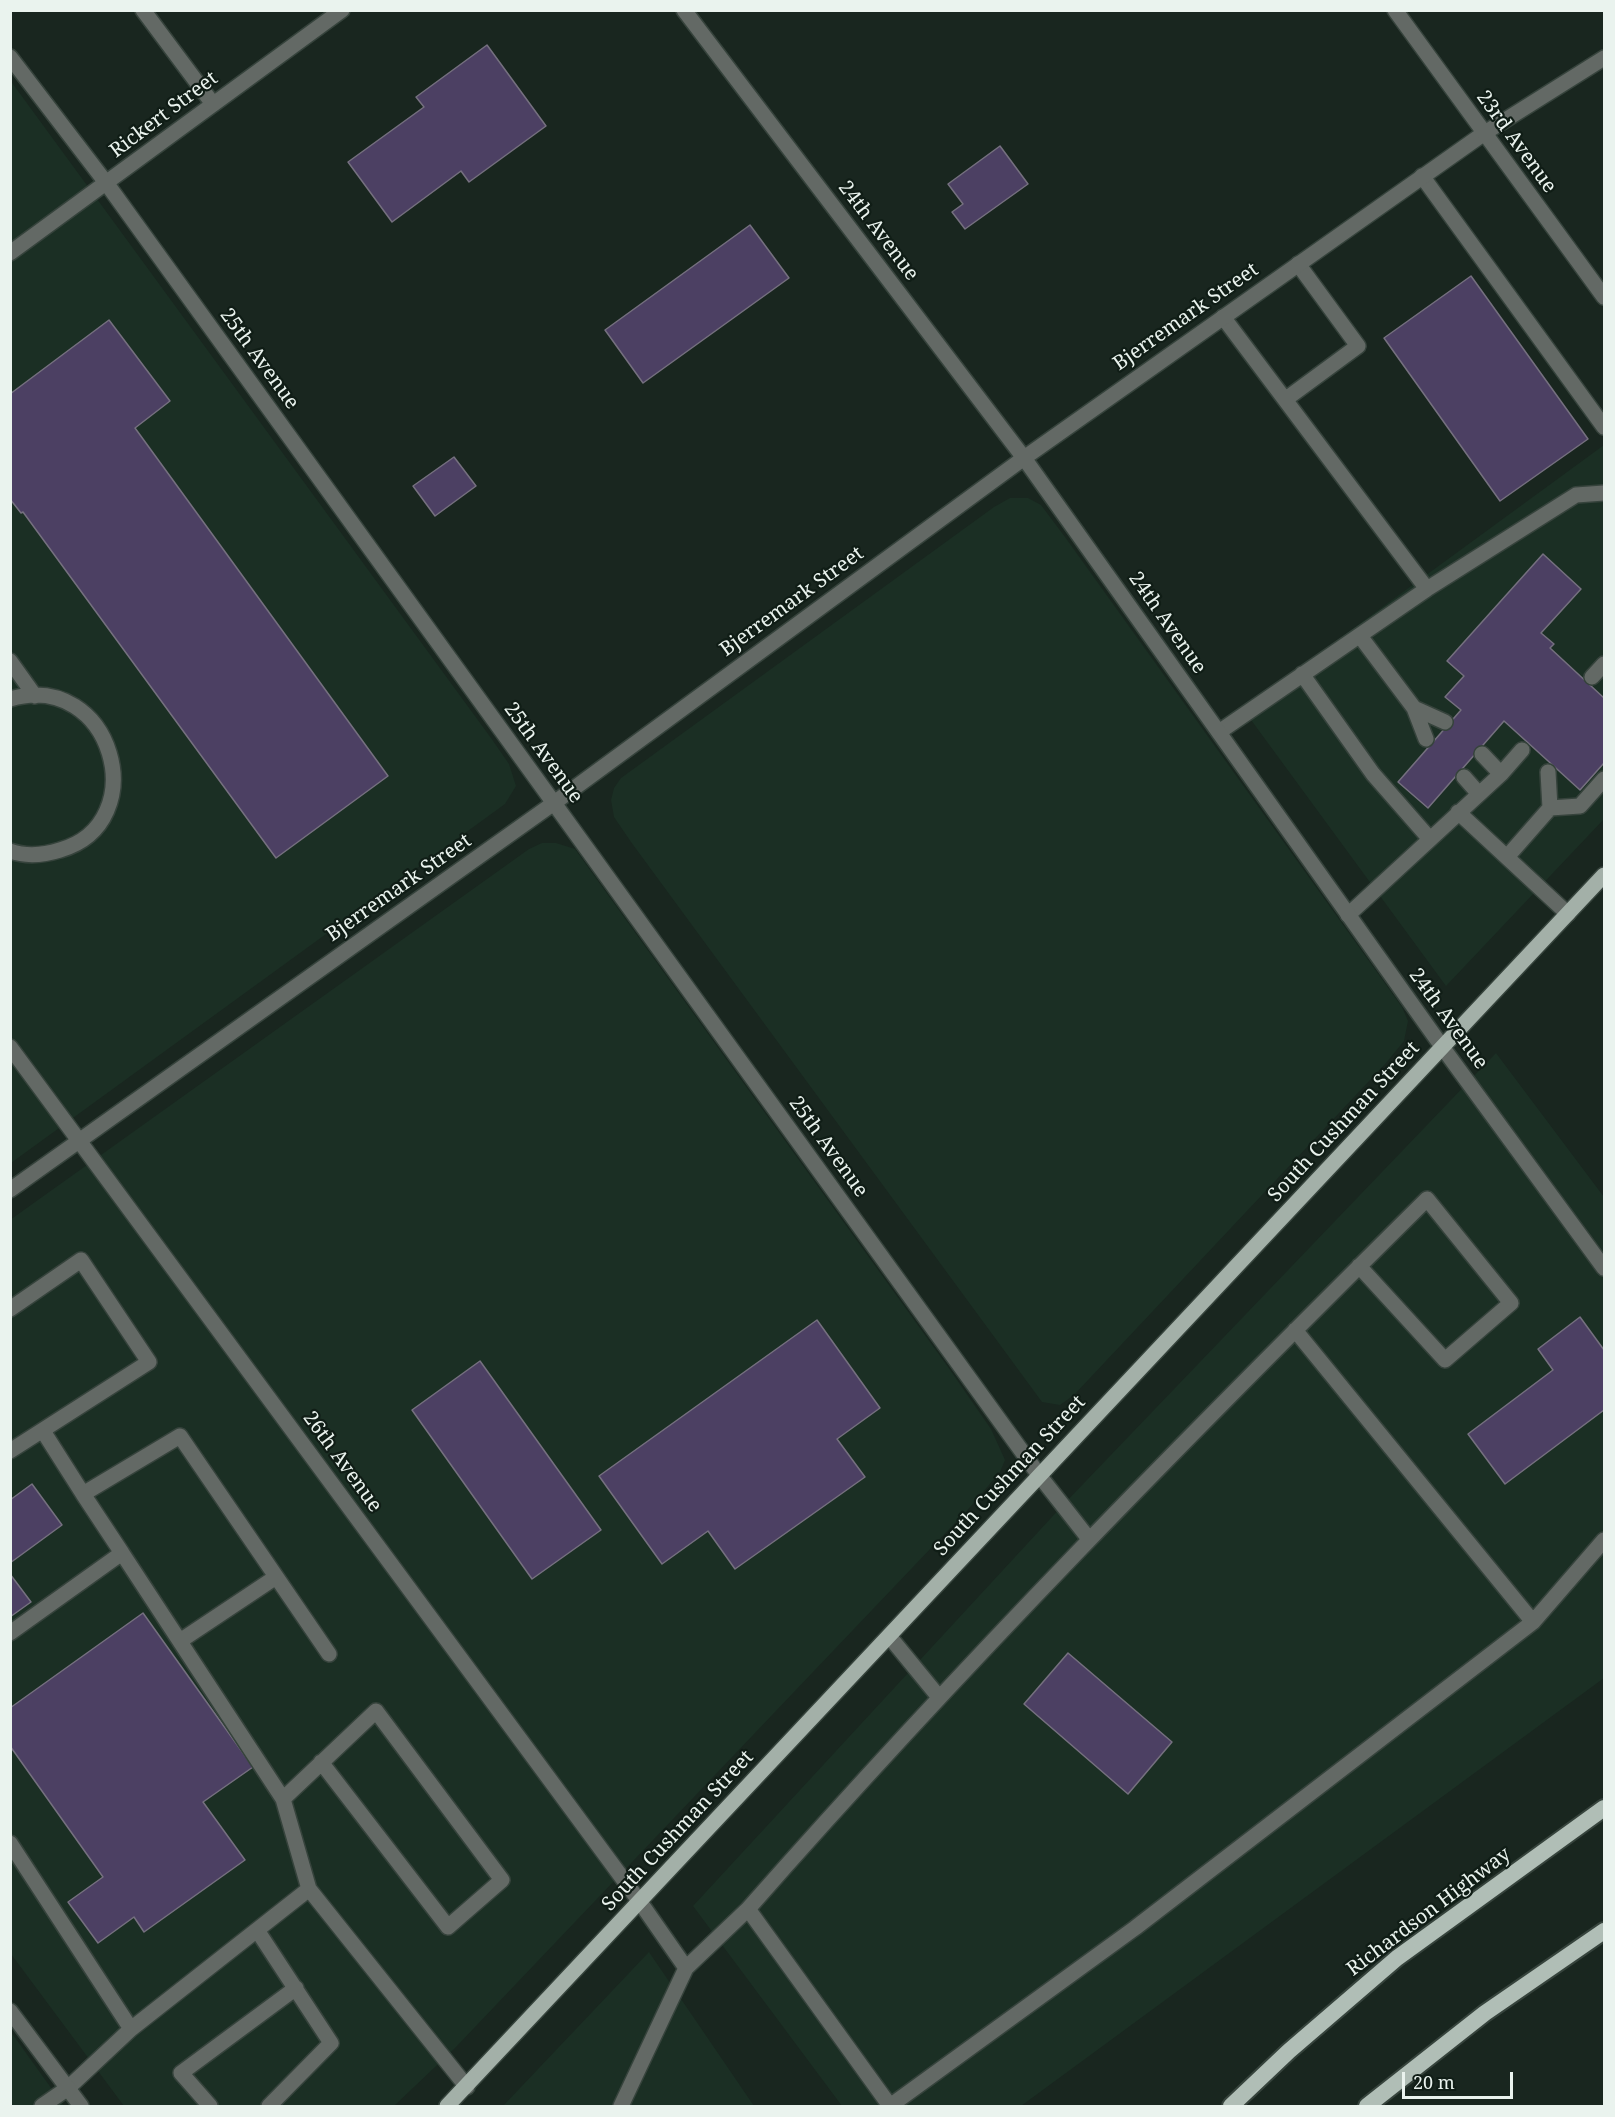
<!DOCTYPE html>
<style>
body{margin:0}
#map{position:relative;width:1615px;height:2117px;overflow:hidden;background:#19261f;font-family:"Noto Serif",serif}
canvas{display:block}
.frame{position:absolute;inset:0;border:12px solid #eaf3ee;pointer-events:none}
.scale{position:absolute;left:1402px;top:2072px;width:111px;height:27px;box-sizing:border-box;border:3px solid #eaf3ee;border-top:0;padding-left:8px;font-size:18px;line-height:21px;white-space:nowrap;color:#eaf3ee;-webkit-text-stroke:4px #101d16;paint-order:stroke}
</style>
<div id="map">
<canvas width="1615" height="2117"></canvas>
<div class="frame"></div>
<div class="scale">20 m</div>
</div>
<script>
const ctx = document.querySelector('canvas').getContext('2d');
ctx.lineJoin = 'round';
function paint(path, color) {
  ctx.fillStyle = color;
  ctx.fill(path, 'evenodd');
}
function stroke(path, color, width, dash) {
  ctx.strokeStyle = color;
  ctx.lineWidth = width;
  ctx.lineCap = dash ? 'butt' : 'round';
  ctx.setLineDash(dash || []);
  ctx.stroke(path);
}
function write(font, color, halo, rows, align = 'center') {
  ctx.font = font + ' "Noto Serif",serif';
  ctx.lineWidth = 4.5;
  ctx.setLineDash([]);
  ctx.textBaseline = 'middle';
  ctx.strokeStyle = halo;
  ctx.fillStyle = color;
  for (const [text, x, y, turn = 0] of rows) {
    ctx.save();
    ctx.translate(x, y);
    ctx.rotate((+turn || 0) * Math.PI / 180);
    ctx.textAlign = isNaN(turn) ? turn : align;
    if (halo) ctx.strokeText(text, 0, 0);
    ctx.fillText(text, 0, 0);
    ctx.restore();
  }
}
const built = new Path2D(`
 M10,80L491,738L509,764L516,786L505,804L11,1163Z
 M1604,445V819L1446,986L1243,709Z
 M1010,498H1028L1041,505L1065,537L1402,1007L1408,1021L1404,1041L1386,1063L1074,1395L1060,1405L1042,1402L631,842L614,817L611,800L614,788L621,778L994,507Z
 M542,843H556L575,849L948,1367L991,1429L1005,1460L1000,1472L972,1505L455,2048L394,2106H124L11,1954L10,1220L529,849Z
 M1496,1053L1604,1197V1678L1021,2106H842L693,1906L1063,1505Z
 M649,1952L754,2106H503Z
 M11,2032L64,2106H11Z`);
const building = new Path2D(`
 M487,45L546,126L469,182L461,171L392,222L348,162L424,107L416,97Z
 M1000,146L1028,184L965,229L952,212L963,204L948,184Z
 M750,225L789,278L643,383L605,330Z
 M1471,276L1588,439L1500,501L1384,338Z
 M109,320L170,401L135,428L388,776L276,858L23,512L21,513L10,499V394Z
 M454,457L476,486L435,516L413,486Z
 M1543,554L1581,589L1541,633L1554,644L1550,648L1604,698V763L1580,790L1504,721L1428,808L1398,782L1461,710L1445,697L1464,676L1447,661Z
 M1580,1317L1604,1350V1410L1505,1484L1468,1434L1553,1370L1538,1349Z
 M817,1320L880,1408L837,1439L865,1477L735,1569L708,1531L662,1564L599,1476Z
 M480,1361L601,1530L532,1579L412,1410Z
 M32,1484L62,1525L10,1563V1500Z
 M10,1574L31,1602L10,1617Z
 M143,1613L253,1767L203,1802L245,1860L144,1932L134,1917L98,1943L68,1902L103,1877L10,1746V1708Z
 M1068,1653L1172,1742L1128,1794L1024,1704Z`);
const service = new Path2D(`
 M143,10L213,104
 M1422,176L1604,427
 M1223,317L1427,589
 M1286,399L1358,346L1298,264
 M1360,636L1414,708L1445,722
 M10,661L35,696
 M1302,674L1373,774L1429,838
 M1592,677L1604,664
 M10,699C113,669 155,823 60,850C44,855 27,857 10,851
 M1414,708L1426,739
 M1219,732L1427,589L1576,495L1604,493
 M1482,754L1501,774
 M1548,772L1550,808
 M1464,777L1479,794
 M1458,812L1568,914
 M1507,857L1550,808L1580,806L1604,779
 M1348,915L1501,774L1522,750
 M1359,1266L1445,1360L1511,1303L1427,1199C1194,1430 964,1663 748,1909L890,2106L1135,1928L1533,1622L1604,1540
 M10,1309L81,1260L149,1362L10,1451
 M1295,1330L1533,1622
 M43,1431L83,1494
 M1039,1475L1089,1539
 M122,1553L83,1494L180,1436L329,1654
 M10,1633L122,1553L283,1799L309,1889
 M889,1636L938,1696
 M180,1641L276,1577
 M283,1799L376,1711L502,1880L448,1927L321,1762
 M10,1843L131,2029L309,1889L467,2087
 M257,1930L331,2043L269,2106
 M686,1968L748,1909
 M68,2088L131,2029
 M210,2106L181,2073L296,1988
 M621,2106L686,1968L640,1902`);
const minor = new Path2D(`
 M684,10L1024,458L1443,1048L1604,1268
 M10,57L107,184L1039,1475
 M10,253L342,10
 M10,1047L640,1902
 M10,1190L554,803L1024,458L1483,134L1604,58
 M10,2011L81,2106
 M42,2106L68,2088`);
const tertiary = new Path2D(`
 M1395,10L1604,297`);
const primary = new Path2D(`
 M447,2106L1604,875`);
const trunk = new Path2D(`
 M1231,2106L1289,2051L1397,1958L1604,1808
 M1367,2106L1485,2013L1604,1931`);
const streetNames = [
 ["Rickert Street",164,115,-37],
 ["23rd Avenue",1516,142,54],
 ["24th Avenue",878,231,53],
 ["Bjerremark Street",1186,317,-35],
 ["25th Avenue",259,359,54],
 ["Bjerremark Street",792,602,-36],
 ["24th Avenue",1167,623,55],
 ["25th Avenue",543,753,54],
 ["Bjerremark Street",399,888,-35],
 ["24th Avenue",1448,1019,54],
 ["South Cushman Street",1344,1122,-47],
 ["25th Avenue",828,1147,54],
 ["26th Avenue",342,1462,54],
 ["South Cushman Street",1010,1476,-47],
 ["South Cushman Street",678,1831,-47],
 ["Richardson Highway",1429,1912,-37]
];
paint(built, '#1b2f24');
paint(building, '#4c4063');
stroke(building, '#75707f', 1.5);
stroke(service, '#36433c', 18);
stroke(minor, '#36433c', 18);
stroke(tertiary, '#36433c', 18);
stroke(primary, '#36433c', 18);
stroke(trunk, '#36433c', 20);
stroke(service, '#636965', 15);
stroke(minor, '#636965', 15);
stroke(tertiary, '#636965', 15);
stroke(primary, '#a3b0a8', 15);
stroke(trunk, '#b0beb6', 16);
write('20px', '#eaf3ee', '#101d16', streetNames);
</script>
